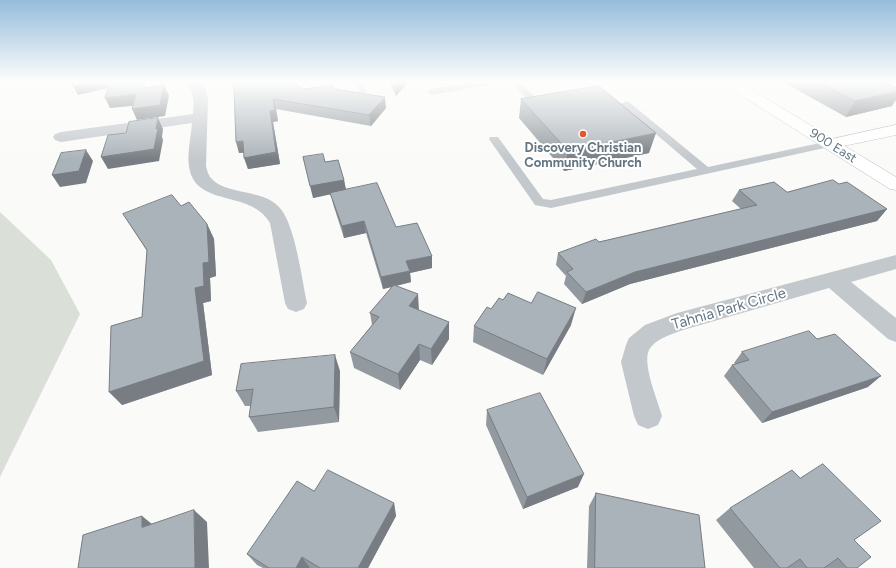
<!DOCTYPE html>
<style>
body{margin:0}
canvas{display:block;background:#fafaf8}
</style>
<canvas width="896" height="568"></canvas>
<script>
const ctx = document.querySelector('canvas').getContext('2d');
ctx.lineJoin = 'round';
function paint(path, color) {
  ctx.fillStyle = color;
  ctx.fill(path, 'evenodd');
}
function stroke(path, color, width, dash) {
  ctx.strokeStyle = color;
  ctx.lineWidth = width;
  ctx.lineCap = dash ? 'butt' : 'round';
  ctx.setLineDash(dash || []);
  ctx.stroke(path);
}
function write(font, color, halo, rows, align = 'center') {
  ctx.font = font + ' Figtree,sans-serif';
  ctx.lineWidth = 4;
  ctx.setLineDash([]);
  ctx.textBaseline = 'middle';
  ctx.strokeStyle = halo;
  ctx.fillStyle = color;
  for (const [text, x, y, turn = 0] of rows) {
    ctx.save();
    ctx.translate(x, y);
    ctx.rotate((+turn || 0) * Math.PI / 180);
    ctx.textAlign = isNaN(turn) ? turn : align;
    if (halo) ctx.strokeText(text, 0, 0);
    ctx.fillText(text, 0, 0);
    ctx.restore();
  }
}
const green = new Path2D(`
 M0,212L51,260L80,314L0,477Z`);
const lane = new Path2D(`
 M355,81H363L367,91L366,93H360Z
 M483,81H500L496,84L431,95L427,92L431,89Z
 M510,81H519L535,97L533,99H527Z
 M626,101L629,102L708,167L829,141L834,144L829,147L551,208L535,205L489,139L490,137H498L543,199L551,200L697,169L623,106L621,104Z`);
const street = new Path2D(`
 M185,81H199L205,88L208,98L206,166C207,170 208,174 210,177C225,196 262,188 279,207C295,223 302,280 307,303L304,309L296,312L288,309L285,303L270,223C251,189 194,208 189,166C187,154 191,136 192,123L61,142L55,140L53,137L55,134L61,132L193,114C194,98 194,94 185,81Z
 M896,255V269L851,282L896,318V342L888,339L829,288L683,330C672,334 655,339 649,350C642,364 658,401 662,416L658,425L648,429L638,425L634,416L621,362L626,345L629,338L645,325L677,313Z`);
const secondary = new Path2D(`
 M896,125V135L829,149L823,147L821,144L823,141Z`);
const primary = new Path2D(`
 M721,81H737L896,177V190L890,189L723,84Z`);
const wall = new Path2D(`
 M232,81H292L303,89H334L386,108L371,126L276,109L278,121L273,122L280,164L248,169L244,153H239L234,89Z
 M389,81H409L396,96Z
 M781,81H881L892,106L846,117Z
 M521,99L649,153L564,171L519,118Z
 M325,162L344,180L346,189L396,227L432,256V268L410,273L411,282L396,286L419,310L449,322V339L432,365L420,360L400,390L354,368L350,352L372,325L370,313L392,287L383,289L366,233L344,238L333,204L331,194L313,198Z
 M839,184L887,209L877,221L630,284L582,304L564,284L566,276L556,265L558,253L599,242L741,209L732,201L739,190L787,192Z
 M181,206L207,224L214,239L216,276L210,278L211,301L203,303L212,375L122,405L142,317L147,251L123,214Z
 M503,300L571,325L543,375L473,342L474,326L491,309Z
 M817,339L868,387L762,423L724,376L732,365L735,364L734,363L742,352Z
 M340,371L339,422L258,432L249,417L251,406H245L236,391Z
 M487,410L578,487L523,509L486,425Z
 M314,491L394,503L396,516L368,568H263L257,565L247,554Z
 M596,493L705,568H587L589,506Z
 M730,508L854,540L857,568H754L716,520Z`);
const shadedWall = new Path2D(`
 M98,81H107L108,88L78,95L73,86Z
 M399,81H409L396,96L395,85Z
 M164,85L169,96L165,116L137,120L132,109Z
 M896,92V100L892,106L846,117L855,101Z
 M136,94L141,105L110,108L105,98Z
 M385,97L386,108L371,126L369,115Z
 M273,99L276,109L278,121L273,122L280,164L248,169L244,158L270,111Z
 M158,118L163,129L162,137L163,140L159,161L108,169L101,157L156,129Z
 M656,133L649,153L564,171L568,151Z
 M243,141L246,152L239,153L236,142Z
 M86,150L93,161L86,183L60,187L52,175Z
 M344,180L346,191L313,198L310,186Z
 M887,209L877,221L630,284L582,304L586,292L635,272Z
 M364,221L366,233L344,238L342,226Z
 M207,224L214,239L216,276L210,278L211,301L203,303L212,375L122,405L109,392L195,288L203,263Z
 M432,256V268L410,273L411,282L383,289L381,277L406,261Z
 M418,294L419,311L409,306Z
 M576,308L571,325L543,375L547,359Z
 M449,322V339L432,365L431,349Z
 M419,344L420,360L400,390L398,374Z
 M335,355L340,371L339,422L334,407Z
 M881,376L868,387L762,423L772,412Z
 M584,474L578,487L523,509L527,497Z
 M394,503L396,516L368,568H358Z
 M194,510L207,522L209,568H195Z
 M142,516L157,528L142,527Z
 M302,557L310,568H296Z`);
const building = new Path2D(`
 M73,81H98L73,86Z
 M111,81H142L146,88L164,85L160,105L132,109L136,94L105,98Z
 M233,81H292L303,89L333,85L334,89L385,97L369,115L273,99L275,110L270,111L276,152L244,158L243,141L236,142L234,89Z
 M393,81H399L395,85Z
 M817,81H881L896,88V92L855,101Z
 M599,86L656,133L568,151L521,99Z
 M158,118L156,129L158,128L154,149L101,157L108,135L126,133L129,122Z
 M86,150L79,171L52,175L61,153Z
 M323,154L325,162L338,160L344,180L310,186L303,157Z
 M833,180L839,184L847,182L887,209L635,272L586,292L567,272L573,269L558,253L596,239L599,242L757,205L739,190L774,182L787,192Z
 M377,183L396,227L417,223L432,256L406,261L410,271L381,277L364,221L342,226L330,193Z
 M172,195L181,206L189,202L207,224L209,262L203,263L204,286L195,288L204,361L109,392L111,326L142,317L147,250L123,214Z
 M394,285L418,294L409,306L449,322L431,349L419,344L398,374L350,352L379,317L370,313Z
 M538,292L576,308L547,359L474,326L487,307L491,309L499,298L503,300L508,293L531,303Z
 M809,331L817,339L835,334L881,376L772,412L732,365L749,360L742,352Z
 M335,355L334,407L249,417L253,389L236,391L241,364Z
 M540,393L584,474L527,497L487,410Z
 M823,464L881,521L854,540L871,557L857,568H847L838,558L824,568H807L800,559L787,568H780L730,508L792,470L800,478Z
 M328,470L394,503L358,568H320L302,557L296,568H269L247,554L297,481L314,491Z
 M596,493L699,515L705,568H595Z
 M194,510L195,568H78L83,535L142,516V527Z`);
const markers = [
 [583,134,4,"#e4572e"]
];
const farStreetnames = [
 ["900 East",833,146,32]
];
const farPoinames = [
 ["Discovery Christian",583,148],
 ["Community Church",583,163]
];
const streetNames = [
 ["Tahnia Park Circle",729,309,-16]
];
paint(green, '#dadfd7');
stroke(secondary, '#b3babf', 1);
stroke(primary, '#b5babe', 1);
paint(lane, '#c3c8cc');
paint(street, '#c3c8cc');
paint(secondary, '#fff');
paint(primary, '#fff');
paint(wall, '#929a9f');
paint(shadedWall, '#777d82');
paint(building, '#aab3b9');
stroke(building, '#777d82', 1);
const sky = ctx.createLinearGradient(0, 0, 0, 160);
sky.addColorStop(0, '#96bcdc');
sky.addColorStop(0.51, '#fdfdfc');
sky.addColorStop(1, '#fdfdfc00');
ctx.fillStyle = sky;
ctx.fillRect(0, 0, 896, 160);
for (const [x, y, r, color] of markers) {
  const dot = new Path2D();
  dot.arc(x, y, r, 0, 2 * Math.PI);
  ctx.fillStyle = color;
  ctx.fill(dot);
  stroke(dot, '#fff', 1.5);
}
write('13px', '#657683', '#fff', farStreetnames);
write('bold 13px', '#657683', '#fff', farPoinames);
write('15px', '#657683', '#fff', streetNames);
</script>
